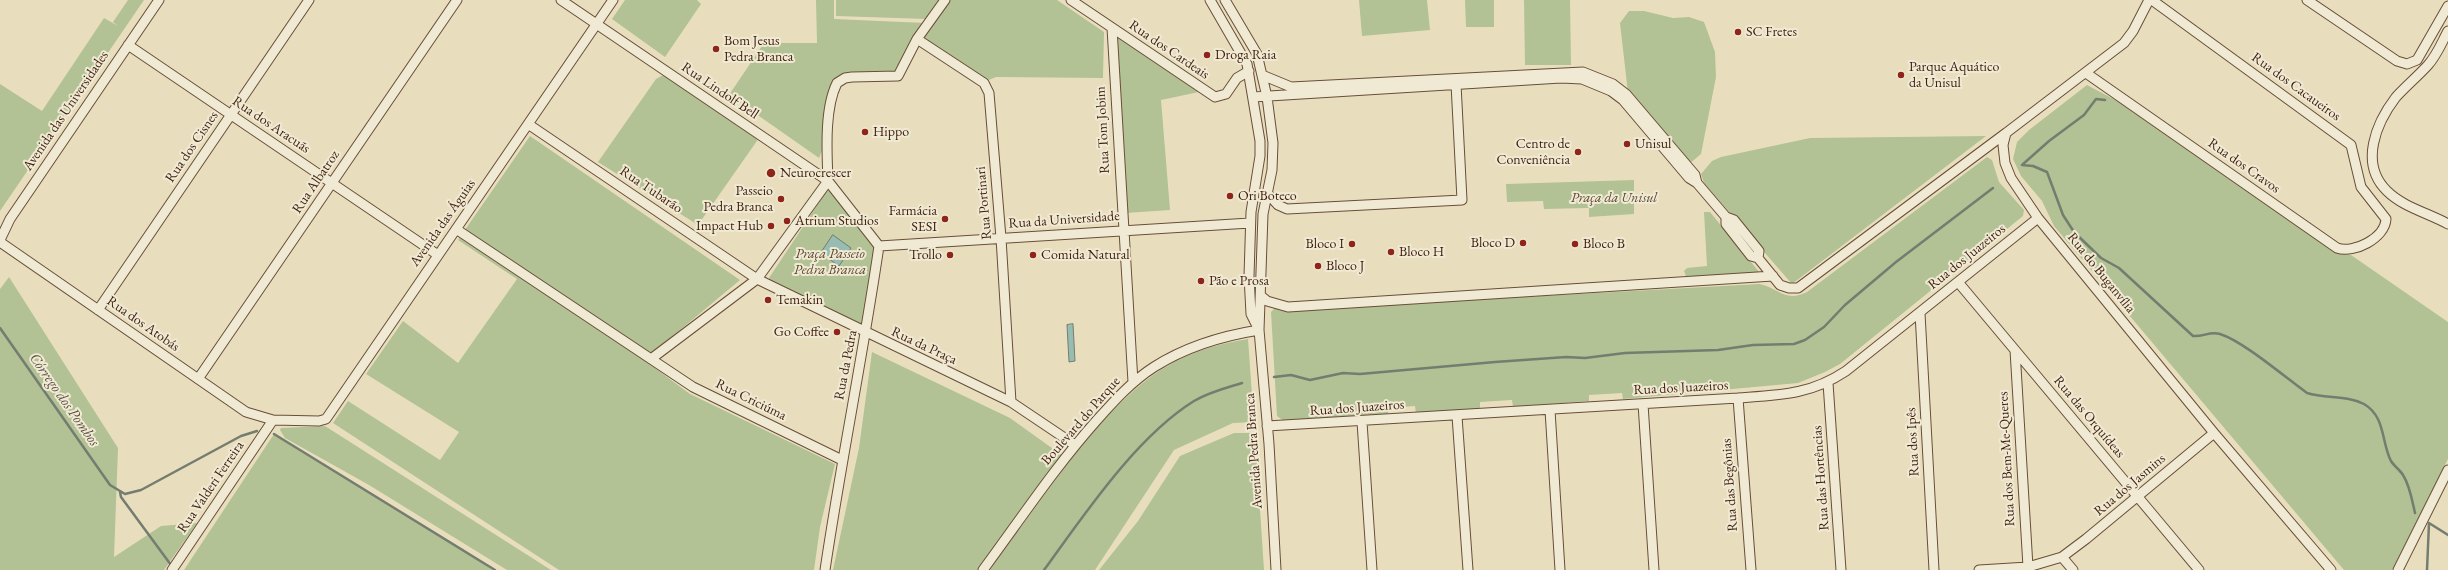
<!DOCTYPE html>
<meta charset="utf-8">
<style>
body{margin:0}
canvas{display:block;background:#e8debe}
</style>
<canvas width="2448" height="570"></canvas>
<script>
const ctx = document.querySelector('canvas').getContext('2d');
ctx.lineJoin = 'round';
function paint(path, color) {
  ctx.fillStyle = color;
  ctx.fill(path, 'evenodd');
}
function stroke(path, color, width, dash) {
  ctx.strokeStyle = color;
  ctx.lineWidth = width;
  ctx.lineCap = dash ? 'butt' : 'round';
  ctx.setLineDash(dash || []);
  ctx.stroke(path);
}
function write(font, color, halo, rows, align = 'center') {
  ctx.font = font + ' "EB Garamond",serif';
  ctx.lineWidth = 4;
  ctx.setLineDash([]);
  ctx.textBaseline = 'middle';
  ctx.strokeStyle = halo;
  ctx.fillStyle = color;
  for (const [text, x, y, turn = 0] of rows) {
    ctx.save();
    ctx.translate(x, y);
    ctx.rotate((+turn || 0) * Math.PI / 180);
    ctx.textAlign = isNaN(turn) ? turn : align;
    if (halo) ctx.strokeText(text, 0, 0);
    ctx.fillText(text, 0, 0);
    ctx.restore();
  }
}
const green = new Path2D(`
 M128,0H144L0,211V84L42,111L104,18L118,26L113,22Z
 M625,0H697L701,4L665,57L612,19Z
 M816,0H834V19L926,23L896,73L839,77L825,143L819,158L729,95L764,43H817Z
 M836,0H939L927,19L836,16Z
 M947,0H1057L1104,32L1103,78L996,77L984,82L919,39Z
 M1359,0H1427L1430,30L1362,36Z
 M1465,0H1494V27H1466Z
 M1524,0H1570L1571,65H1525Z
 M1629,11H1644L1673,18L1689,17L1704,22L1715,52L1716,77L1701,154L1689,164L1628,93L1620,23Z
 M1116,36L1199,92L1161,100L1170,210L1126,213Z
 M665,74L759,138L698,225L598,162L656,79Z
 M2087,85L2119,102L2335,252L2351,255L2448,322V459L2392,570H2344L2054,226L2042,201L2021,176L2013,159L2017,142L2029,130Z
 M530,136L740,280L644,360L690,394L835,464L820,527L814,570H559L333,423L348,401L440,460L459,432L366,374L403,321L458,363L517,279L458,240Z
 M1986,136L1792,284L1704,183L1701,174L1712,161L1721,157L1810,138Z
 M1987,157L1992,160L1999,182L2024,210L2023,216L1840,364L1825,372L1798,383L1623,399L1622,393L1589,395V401L1513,407L1512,400L1480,402V409L1416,414L1415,406L1388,408V416L1284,421L1277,416L1271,312L1275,308L1288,310L1759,284C1779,288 1785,303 1807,292Z
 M1634,180V214L1589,217V208L1544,209L1543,201L1507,202L1506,184Z
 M830,190L875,247L865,328L771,282L769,278L826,192Z
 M1704,212H1710L1760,273L1687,279L1684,271L1687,268L1707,266Z
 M9,277L118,448L114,557L161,526L197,523L164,570H0V289Z
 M1248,339L1254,422L1233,423L1174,450L1095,570H990C1036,508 1091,420 1153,375C1181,355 1214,344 1248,339Z
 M872,352L1010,418L1063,456L978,570H833L859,448Z
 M325,426L551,570H507L369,485L285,438L280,430L281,428Z
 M1234,433H1255L1264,570H1099L1138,521L1180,456Z
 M274,434L463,549L492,570H184Z`);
const water = new Path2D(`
 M833,235L851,248L839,266L821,253Z
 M1073,324L1075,361L1069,362L1067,325Z`);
const stream = new Path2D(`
 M2022,165L2033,166L2047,172L2063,215L2074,232L2101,258L2119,268L2193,336C2203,337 2210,331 2220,334C2243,341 2286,378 2307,393C2326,399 2347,395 2364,404C2386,417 2381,442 2391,461C2394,466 2400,470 2403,475C2410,486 2412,500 2415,513
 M2022,165L2049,141L2084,115L2096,99L2105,100
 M0,328L110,485L125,494L141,490L241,436L257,431
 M1274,377L1291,375L1310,380L1343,373L1360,374L1495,362L1566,357L1585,358L1625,353L1718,350L1753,345L1794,344L1805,340L1824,327L1845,305L1896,262L1993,188
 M274,434L495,570
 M120,492L121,497L171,565
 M1044,570C1084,515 1136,437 1194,401C1209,392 1226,388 1242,383
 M2427,570L2429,523L2448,535`);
const minor = new Path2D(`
 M561,0L828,181L879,246C863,355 841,462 825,570
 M1071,0L1215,97L1226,94L1237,78L1249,71
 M1210,0L1247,64L1260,141V156L1251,212L1249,276L1251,314L1259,330
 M1225,0L1257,54L1267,97L1273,143L1272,170L1263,214L1259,330L1269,444L1276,570
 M2149,0L2133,31L2124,43L2006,133L2003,145L2005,163L2011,178L2038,218L2214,433L2331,570
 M2307,0L2397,61L2407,64L2417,60L2448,6
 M1112,28L1133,382
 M2448,31C2442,42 2437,55 2428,65C2418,76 2406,86 2396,97C2376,123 2359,164 2387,191C2403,207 2428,213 2448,224
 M917,39L984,83L989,93L1001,238L1011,402
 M128,45L438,255
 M2086,73L2337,248C2354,254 2385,238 2386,219L2361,187L2351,145L2152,0
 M1262,75L1291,87L1583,72L1613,84L1626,94L1695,175L1697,183
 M1253,97L1561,78L1582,79L1611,91L1623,100L1689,178L1697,183L1726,217L1734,220L1759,251L1758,258
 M528,124L757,279L1011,402L1075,445
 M828,181C827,153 824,109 837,83L845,78L852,77L898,76L917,39L945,0
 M1267,193L1278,205L1287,209L1462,200L1456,84
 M1726,217V224L1751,256L1758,258L1780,285L1789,288H1798L2006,133
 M456,229L693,387L842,460
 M0,240L10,219L159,0
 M0,242L246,412L273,420L319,421L326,419L613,0
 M879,246L1250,223
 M1958,282L2199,570
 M1261,296L1267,301L1288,307L1773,276
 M98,310L309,0
 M1920,313L1934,570
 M2015,350L2028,567
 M651,359L757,279L828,181
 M198,379L457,0
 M1828,383L1841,570
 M1738,398L1751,570
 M1643,404L1654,570
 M1550,410L1560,570
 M1457,416L1468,570
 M1362,422L1372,570
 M1267,426L1738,398C1780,395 1810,395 1846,371L2038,218
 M2062,557L2073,570
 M172,570L273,420
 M983,570C1020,520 1055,467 1097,420C1114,401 1132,381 1154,367C1187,346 1221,336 1259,330
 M1979,570L2028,567L2062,557L2086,539L2214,433
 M2398,570L2448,470`);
const markers = [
 [1738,32,4,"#8f2418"],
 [716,49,4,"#8f2418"],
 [1207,55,4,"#8f2418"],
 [1901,75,4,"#8f2418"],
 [865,132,4,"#8f2418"],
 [1627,144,4,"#8f2418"],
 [1578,152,4,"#8f2418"],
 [771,173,5,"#8f2418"],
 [1230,196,4,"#8f2418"],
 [781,199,4,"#8f2418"],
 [945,219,4,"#8f2418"],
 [787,221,4,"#8f2418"],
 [771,226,4,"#8f2418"],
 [1523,243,4,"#8f2418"],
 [1352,244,4,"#8f2418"],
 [1575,244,4,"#8f2418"],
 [1391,252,4,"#8f2418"],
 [950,255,4,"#8f2418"],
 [1033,255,4,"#8f2418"],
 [1318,266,4,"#8f2418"],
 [1201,281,4,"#8f2418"],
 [768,300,4,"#8f2418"],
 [837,332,4,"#8f2418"]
];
const poiNames = [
 ["SC Fretes",1746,32],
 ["Bom Jesus",724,41],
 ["Pedra Branca",724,57],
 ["Droga Raia",1215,55],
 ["Parque Aquático",1909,67],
 ["da Unisul",1909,83],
 ["Hippo",873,132],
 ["Centro de",1570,144,"right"],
 ["Conveniência",1570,160,"right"],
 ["Unisul",1635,144],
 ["Neurocrescer",780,173],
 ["Passeio",773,191,"right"],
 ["Pedra Branca",773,207,"right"],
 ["Ori Boteco",1238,196],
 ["Farmácia",937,211,"right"],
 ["SESI",937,227,"right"],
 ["Atrium Studios",795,221],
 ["Impact Hub",763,226,"right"],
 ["Bloco D",1515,243,"right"],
 ["Bloco I",1344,244,"right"],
 ["Bloco B",1583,244],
 ["Bloco H",1399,252],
 ["Trollo",942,255,"right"],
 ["Comida Natural",1041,255],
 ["Bloco J",1326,266],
 ["Pão e Prosa",1209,281],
 ["Temakin",776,300],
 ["Go Coffee",829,332,"right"]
];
const streetNames = [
 ["Rua dos Cardeais",1169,50,34],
 ["Rua dos Cacaueiros",2296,87,36],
 ["Rua Lindolf Bell",720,91,34],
 ["Avenida das Universidades",66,111,-56],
 ["Rua dos Aracuãs",271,125,34],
 ["Rua Tom Jobim",1103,130,-93],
 ["Rua dos Cisnes",192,147,-56],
 ["Rua dos Cravos",2244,166,35],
 ["Rua Albatroz",316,182,-56],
 ["Rua Tubarão",651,190,34],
 ["Rua Portinari",984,203,-95],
 ["Rua da Universidade",1064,220,-4],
 ["Avenida das Águias",443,223,-55],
 ["Rua dos Juazeiros",1967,257,-39],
 ["Rua do Buganvília",2101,273,51],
 ["Rua dos Atobás",143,324,35],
 ["Rua da Praça",924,346,25],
 ["Rua da Pedra",846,365,-79],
 ["Rua dos Juazeiros",1681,388,-3],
 ["Rua Criciúma",751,400,26],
 ["Rua dos Juazeiros",1357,408,-4],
 ["Rua das Orquídeas",2089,417,50],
 ["Boulevard do Parque",1081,421,-49],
 ["Rua dos Ipês",1913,442,-93],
 ["Avenida Pedra Branca",1254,451,-94],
 ["Rua dos Bem-Me-Queres",2007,459,-93],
 ["Rua das Hortências",1821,478,-94],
 ["Rua das Begônias",1730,485,-94],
 ["Rua dos Jasmins",2130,485,-40],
 ["Rua Valderi Ferreira",211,487,-56]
];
const parkNames = [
 ["Praça da Unisul",1614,198],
 ["Praça Passeio",830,254],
 ["Pedra Branca",830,270]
];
const waterNames = [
 ["Córrego dos Pombos",64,400,55]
];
paint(green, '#b2c294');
paint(water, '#97bcb1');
stroke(water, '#747d6f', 1);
stroke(stream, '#747d6f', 2.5);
stroke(minor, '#694e38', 11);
stroke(minor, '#f0ead5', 9);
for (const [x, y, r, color] of markers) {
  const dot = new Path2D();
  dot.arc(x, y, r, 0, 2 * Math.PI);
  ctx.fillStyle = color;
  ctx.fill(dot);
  stroke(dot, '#f0ead5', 1.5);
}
write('14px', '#3f1e0b', '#f0ead5', poiNames, 'left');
write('14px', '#3f1e0b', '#f0ead5', streetNames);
write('italic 14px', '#5c472d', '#f0ead5', parkNames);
write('italic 15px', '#594d3d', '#f0ead5', waterNames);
</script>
